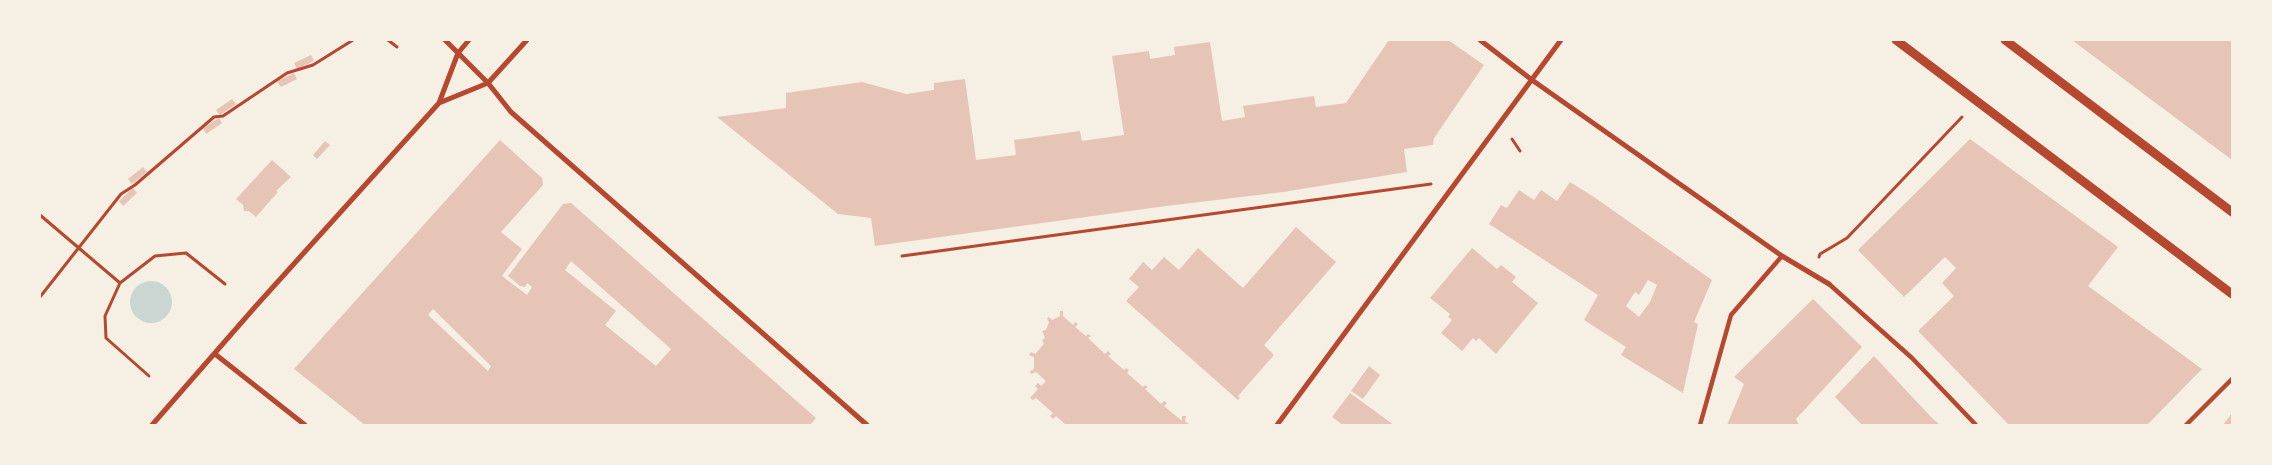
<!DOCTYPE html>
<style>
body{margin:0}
#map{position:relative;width:2272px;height:465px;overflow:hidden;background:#f6efe4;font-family:"Times New Roman",serif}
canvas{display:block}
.frame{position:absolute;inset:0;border:41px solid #f6efe4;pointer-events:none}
</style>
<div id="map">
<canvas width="2272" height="465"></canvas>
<div class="frame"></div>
</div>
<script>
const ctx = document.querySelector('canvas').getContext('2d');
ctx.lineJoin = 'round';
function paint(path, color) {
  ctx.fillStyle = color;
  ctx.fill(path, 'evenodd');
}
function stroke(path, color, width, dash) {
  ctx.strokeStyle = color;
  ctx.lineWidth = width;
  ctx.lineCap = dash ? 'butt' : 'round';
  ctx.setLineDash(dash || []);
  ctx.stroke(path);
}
const water = new Path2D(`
 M130 302a21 21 0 1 1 42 0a21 21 0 1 1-42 0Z`);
const building = new Path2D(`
 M1389,40H1448L1484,65L1434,138L1433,145L1404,149L1407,172L1283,192L1166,206L875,246L871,218L838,214L717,117L786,108V93L862,82L906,94L934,90V83L965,79L976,160L1016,155L1014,140L1080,131L1082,141L1124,135L1112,56L1149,51L1150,59L1175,55L1174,47L1210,42L1222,121L1245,117L1243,106L1314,96L1316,107L1346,103Z
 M2072,40H2232V160L2141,92Z
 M311,55L314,61L297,69L294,63Z
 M294,73L297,79L281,87L277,81Z
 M232,99L236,104L220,115L216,110Z
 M219,118L222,123L206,134L203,128Z
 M1970,139L2118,247L2088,286L2202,369L2147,425H2009L1918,331L1954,296L1942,283L1956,268L1945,257L1904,297L1858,250Z
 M500,140L542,178L543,185L501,232L522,249L502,276L527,295L532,287L527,283L525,287L520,286L508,276L563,204L571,203L816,418L810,425H365L294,369ZM571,261L671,349L656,366L605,325L616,311L565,270ZM433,309L491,366L488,371L428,315Z
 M325,141L330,145L317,159L313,155Z
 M272,160L291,177L276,191L278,192L256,217L249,211H244L243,205L236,199Z
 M143,167L147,172L132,184L128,179Z
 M1570,182L1594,197L1712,280L1694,322L1698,324L1683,393L1621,355L1626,347L1584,320L1598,295L1489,224L1501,205L1507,208L1519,190L1534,200L1541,190L1557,201ZM1648,280L1657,285L1650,302L1639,317L1626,306L1635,292L1639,295Z
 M133,188L137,193L123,206L119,201Z
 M1296,227L1336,262L1264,345L1274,355L1238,396L1240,398L1238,400L1126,301L1139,287L1129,279L1143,262L1152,270L1164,257L1179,270L1198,248L1243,288Z
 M1472,248L1497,269L1501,265L1516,277L1512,282L1538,303L1496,354L1479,338L1476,341L1473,338L1462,351L1441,333L1452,320L1448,317L1450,314L1430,298Z
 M1813,299L1862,347L1796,419L1799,425H1727L1744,384L1734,377Z
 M1060,311H1063V316L1073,325L1075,322L1078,324L1075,327L1086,336L1088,334L1091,336L1088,338L1105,354L1108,351L1111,354L1108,356L1124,370L1126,368L1129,370L1127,373L1143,387L1145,385L1148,387L1145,389L1161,404L1164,401L1167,403L1164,406L1182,421V416H1186L1185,421L1190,425H1066L1056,416L1053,419L1050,416L1053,413L1036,398L1033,400L1030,398L1038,389L1035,386L1038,383L1041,386L1046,381L1036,372L1031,374L1030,371L1034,369V357L1029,355L1031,352L1035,354L1044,344L1042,340L1045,338L1042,331L1046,330L1049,322L1047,318L1049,317L1052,320L1060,316Z
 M1874,356L1931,417L1940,425H1862L1835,397Z
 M1369,366L1380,375L1363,399L1351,391Z
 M1350,393L1394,425H1343L1332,417Z
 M2232,413V425H2223Z`);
const path = new Path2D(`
 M388,40L397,47
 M1512,139L1520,151
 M40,215L120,283L105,316L106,338L149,376
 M902,256L1431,184
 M1819,257L1820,254L1847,238L1962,117
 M120,283L155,256L186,253L225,284
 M40,297L121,194L135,185L214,117L223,116L287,73L313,65L353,40`);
const pedestrian = new Path2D(`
 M1829,284L1912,358L1976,425
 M1700,425L1731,315L1782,256
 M2186,425L2232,379`);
const minor = new Path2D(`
 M445,40L488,83L511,112L867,425
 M1480,40L1532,80L1782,256L1829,284
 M439,103L488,83L527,40
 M215,354L305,425
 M152,425L255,307L439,103L458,53L469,40
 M1277,425L1561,40`);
const tertiary = new Path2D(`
 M1896,40L2232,294
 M2005,40L2232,212`);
paint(water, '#c9d6d2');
paint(building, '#e6c5b7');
stroke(path, '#b5482f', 3);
stroke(pedestrian, '#b5482f', 4.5);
stroke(minor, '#b5482f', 5);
stroke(tertiary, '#b5482f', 9);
</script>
